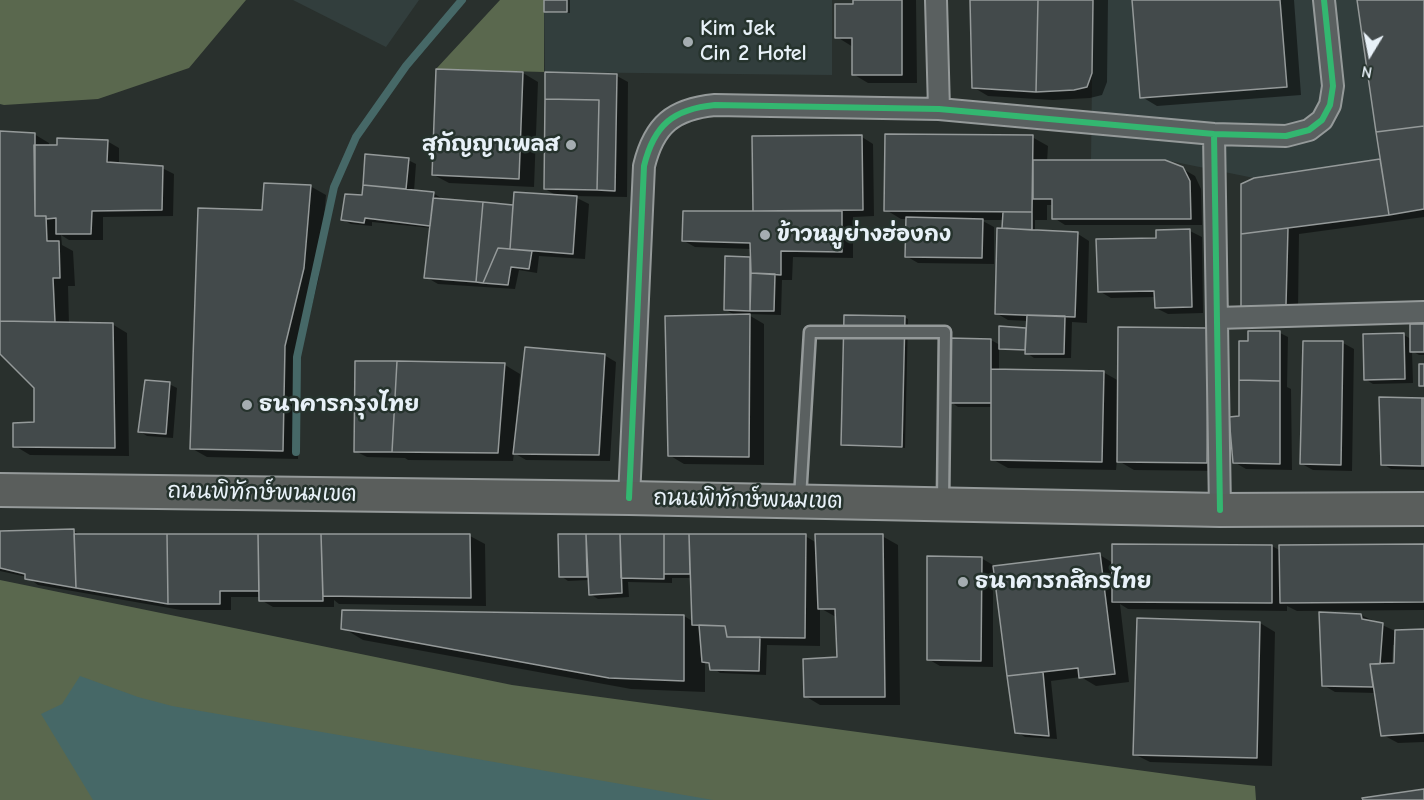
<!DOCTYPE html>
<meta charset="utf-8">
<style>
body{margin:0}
#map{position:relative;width:1424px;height:800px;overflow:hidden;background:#29302d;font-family:"Comic Neue",sans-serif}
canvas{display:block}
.north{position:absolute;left:1340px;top:24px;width:60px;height:60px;-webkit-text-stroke:4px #26332d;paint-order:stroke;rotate:190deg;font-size:16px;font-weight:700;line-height:24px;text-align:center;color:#e8f1f8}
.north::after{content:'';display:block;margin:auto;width:21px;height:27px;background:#e8f1f8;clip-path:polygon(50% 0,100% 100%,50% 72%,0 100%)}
</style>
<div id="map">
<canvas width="1424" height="800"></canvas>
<div class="north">N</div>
</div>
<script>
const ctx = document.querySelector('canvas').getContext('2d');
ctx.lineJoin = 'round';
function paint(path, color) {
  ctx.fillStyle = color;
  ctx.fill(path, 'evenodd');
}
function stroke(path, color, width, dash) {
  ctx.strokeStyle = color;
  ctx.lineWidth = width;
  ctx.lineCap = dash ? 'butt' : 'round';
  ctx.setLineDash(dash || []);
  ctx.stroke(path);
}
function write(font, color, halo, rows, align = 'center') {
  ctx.font = font + ' "Comic Neue","Playpen Sans Thai",sans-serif';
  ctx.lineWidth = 5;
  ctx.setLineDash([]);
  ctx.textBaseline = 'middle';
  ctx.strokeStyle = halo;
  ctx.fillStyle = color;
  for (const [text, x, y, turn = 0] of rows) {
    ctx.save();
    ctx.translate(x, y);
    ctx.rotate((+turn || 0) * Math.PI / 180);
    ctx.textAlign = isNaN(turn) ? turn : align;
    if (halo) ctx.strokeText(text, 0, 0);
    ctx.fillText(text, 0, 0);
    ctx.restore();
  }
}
const built = new Path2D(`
 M293,0H419L386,47Z
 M544,0H832V75L545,72Z
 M1093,0H1357L1380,159L1254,178L1165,160H1091Z`);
const green = new Path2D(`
 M0,0H246L189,68L98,99L4,105L0,104Z
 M500,0H544V72L436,69Z
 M0,580L512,685L1255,786L1256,800H0Z`);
const water = new Path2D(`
 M80,676L138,697L172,706L713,800H93L41,714L62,704Z`);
const shadow = new Path2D(`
 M545,0H570V13H549L545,11Z
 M854,0H916L917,83H868L853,74V47L837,37L855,5Z
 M971,0H1108L1107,82L1102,95L1090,98L1053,100L988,96L973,87Z
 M1134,0H1294L1301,95L1157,106L1142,97Z
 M1359,0H1424V217L1299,234L1298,311L1243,307L1242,185L1255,179L1382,160Z
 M523,73L538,82L534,187L449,183L434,175Z
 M617,76L628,82L627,197L573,196L589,204L585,259L539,256L537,273L519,270L515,289L438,284L426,277L431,228L372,222V226L351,224L343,220L364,197L366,156L408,160L416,164L414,191L433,193L441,198V200L515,207L559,197L545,189Z
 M0,132L34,134L49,143V147L107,141L119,148V164L162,168L174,174L173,216L103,217V240H69L61,235L62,245L73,251L75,286H68L69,324H112L127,333L129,456L30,455L15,446L35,424V388L0,352Z
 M862,137L873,144L874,216L853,217V258L793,257L792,280H782L781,315L747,314L764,324V465L684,464L669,455L737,316L726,310V258H752L751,249L695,247L684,241L755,213L754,138Z
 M1032,137L1048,146L1047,162L1183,169L1195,176L1201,189L1202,225H1065L1054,218V205H1047V220H1035V232L1078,234L1089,241L1087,323L1072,322L1071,358H1034L1027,353V351L1004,350L999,347V371L1103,372L1119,381L1208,329L1222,471L1134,470L1117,460L1116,470L1008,468L992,459L993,407H958L951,402L991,340L1000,345L1025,329L1027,330L1028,321L1008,320L996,313L1008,230L1003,227L1004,220H981L994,227V264L918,263L906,256L907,219H901L886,210Z
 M310,186L326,195L319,277L300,355L298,459L207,457L191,448L263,211Z
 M1190,231L1202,237L1203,313L1168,314L1156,308V297L1111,298L1099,291L1157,240Z
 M904,317L908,319L905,448L846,446L842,444Z
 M1424,325V355H1419L1412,351L1413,383L1373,384L1365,379L1404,335L1411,339Z
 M1250,333H1280L1288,337L1287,387L1291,389L1292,470L1246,469L1234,462Z
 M1343,343L1354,349L1352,471L1313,470L1302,464Z
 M604,355L616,362L610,461L526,460L514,453L513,461L408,460L405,458L367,457L355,451L505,365L520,374L518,398H521Z
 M169,384L177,388L173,438L147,436L139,431Z
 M1424,399V470L1391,469L1383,464Z
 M73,531L82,535L470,536L485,544L486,606L339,604L334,600V607H273L261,600V597H231V610H181L38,585L27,577L0,571V532Z
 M559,536H805L817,543L882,536L898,545L900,705H820L805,696L839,659L836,617L820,608V646L767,645L766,675L720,673L705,662V692L631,689L363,640L343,628V612L684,616L694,622L692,578H672V583L628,582L629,597L598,599L590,594L589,580L568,581L561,576Z
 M1272,546L1281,551L1424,546V610L1297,611L1287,606V611L1128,609L1120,604L1129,682L1096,686L1081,677L1051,681L1057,739L1025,737L1017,732L995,568H993V667L940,666L928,659L981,558L993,565V568L1100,555L1113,563Z
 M1361,615L1395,631L1424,630V742L1398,743L1383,735L1376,693L1335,692L1323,685ZM1393,645H1396V664H1392Z
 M1138,620L1260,623L1275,632L1272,766L1150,762L1134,754Z`);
const stream = new Path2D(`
 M296,452L297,357L334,187L356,137L406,66L462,0`);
const building = new Path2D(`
 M544,0H567V12H544Z
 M853,0H902V75H852V38H835V4H853Z
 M970,0H1038L1036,92L972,88Z
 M1038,0H1093L1092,73L1087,87L1074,90L1036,92Z
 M1132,0H1280L1287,87L1140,98Z
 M1357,0H1424V126L1376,132Z
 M436,69L523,72L519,179L432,175Z
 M545,72L617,74L615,191L597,190L599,100L545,99Z
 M545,99L599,100L597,190L544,189Z
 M1424,126V209L1389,215L1376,132Z
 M0,131L35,133V216H46L47,241H59L60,278H53L55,322L0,321Z
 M885,134L1033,135L1032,212L884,211Z
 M862,135L863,210L753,211L752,136Z
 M57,138L108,140L107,162L163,166L162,210L92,211L91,234H56V218L46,219V216H35L34,145H57Z
 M365,154L409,158L406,189L363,185Z
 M1380,159L1389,215L1241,234V184L1254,178Z
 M1033,160H1165L1183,167L1190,181L1191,219H1052V199H1033Z
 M264,183L311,185L304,268L285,346L283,451L190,449L198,208L262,210Z
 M363,185L434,192L430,226L365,218L364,223L341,220L345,194L362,195Z
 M514,192L577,196L573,254L510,249Z
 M433,198L483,202L476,282L424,278Z
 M483,202L513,205L510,249L498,248L483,283L476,282Z
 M683,211H842V252L781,251V275L751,273L750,243L682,241Z
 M1003,212H1032V230L1002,228Z
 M906,217L983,219L982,258L905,257Z
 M997,228L1078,232L1075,317L995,314Z
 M1288,228L1286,305L1241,308V234Z
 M1190,229L1192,307L1155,308L1154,291L1098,292L1096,239L1156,238V230Z
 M498,248L532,251L529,269L511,267L508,285L483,283Z
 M725,256L750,257V311L724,310Z
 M751,273L775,274L774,311H750Z
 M750,314L749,457L668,456L665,316Z
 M844,315L905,316L902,447L841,445Z
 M1027,315L1065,316L1064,354H1025Z
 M0,321L113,323L115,448L13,447V423L34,422V388L0,354Z
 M1410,324H1424V352H1410Z
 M999,326L1026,328L1025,350L999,349Z
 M1118,327L1208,328L1207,463L1117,462Z
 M1248,331H1280V381L1239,380V341H1248Z
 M1404,333L1405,379L1364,380L1363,334Z
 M949,338L991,339V403H949Z
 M1303,341H1343L1341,465L1300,464Z
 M525,347L605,354L599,455L513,454Z
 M355,361H397L392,452H354Z
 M397,361L505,363L498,453L392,452Z
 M1419,364H1424V386H1419Z
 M991,369L1104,371L1102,462L991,460Z
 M145,380L170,382L166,434L138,432Z
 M1239,380L1280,381V464L1233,463L1229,417L1239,416Z
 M1379,397L1422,398V466L1381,465Z
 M1422,398H1424V466H1422Z
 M74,529L76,588L25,579V574L0,568V531Z
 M74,534H167L168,604L76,588Z
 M167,534H258L259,591H220V604H168Z
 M258,534H321L323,601H259Z
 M321,534H470L471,598L323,596Z
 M558,534H586L587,577H559Z
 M586,534H620L622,593L589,595Z
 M620,534H664V579L621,578Z
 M664,534H689L690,574H664Z
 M689,534H806L805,638L727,637L725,626L692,625Z
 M815,534H883L885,697H804L803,659L837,657L835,609H818Z
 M1112,544L1272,545V603L1112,602Z
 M1424,544V602L1280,603L1279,545Z
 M1100,553L1115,674L1079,678L1078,668L1007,676L993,566Z
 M927,556L982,557L981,661L927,660Z
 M342,610L684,615V681L609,678L341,629Z
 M1319,612L1361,614L1362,619L1383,623L1380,664H1370L1373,687L1322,686Z
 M1137,618L1260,622L1257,758L1133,755Z
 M699,625L725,626L727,637H760L759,671L710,670L709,663L702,662Z
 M1424,629V733L1381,736L1370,664L1394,663L1395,630Z
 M1043,672L1049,736L1015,733L1007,676Z
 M1424,789V800H1363L1362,798Z`);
const lane = new Path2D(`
 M800,498L810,332H945L943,501`);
const street = new Path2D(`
 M936,0L939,109
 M1214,134L1220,510
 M1217,318L1424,312
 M629,498L644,166C654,125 673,109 715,105L939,109L1214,134L1286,136L1309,130L1322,120L1330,105L1333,86L1324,0`);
const primary = new Path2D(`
 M0,490L629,498L1220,510L1424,509`);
const cycleway = new Path2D(`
 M1214,134L1220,510
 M629,498L644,166C654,125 673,109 715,105L939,109L1214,134L1286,136L1309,130L1322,120L1330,105L1333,86L1324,0`);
const markers = [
 [688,42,6,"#a5adb1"],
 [571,145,6,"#a5adb1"],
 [765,235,6,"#a5adb1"],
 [247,405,6,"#a5adb1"],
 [963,582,6,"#a5adb1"]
];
const poiNames = [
 ["Kim Jek",700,29],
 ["Cin 2 Hotel",700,54],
 ["สุกัญญาเพลส",559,145,"right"],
 ["ข้าวหมูย่างฮ่องกง",777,235],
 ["ธนาคารกรุงไทย",259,405],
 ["ธนาคารกสิกรไทย",975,582]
];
const streetNames = [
 ["ถนนพิทักษ์พนมเขต",262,493,1],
 ["ถนนพิทักษ์พนมเขต",748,500,1]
];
paint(built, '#323e3d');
paint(green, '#5a684e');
paint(water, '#466867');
paint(shadow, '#0007');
stroke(stream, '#466867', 8);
paint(building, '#434a4b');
stroke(building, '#959a9a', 1.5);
stroke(lane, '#959a9a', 15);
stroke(street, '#959a9a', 24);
stroke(primary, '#959a9a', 36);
stroke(lane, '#5a6060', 10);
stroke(street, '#5a6060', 20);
stroke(primary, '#5a5e5c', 32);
stroke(cycleway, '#33b770', 6);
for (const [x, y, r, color] of markers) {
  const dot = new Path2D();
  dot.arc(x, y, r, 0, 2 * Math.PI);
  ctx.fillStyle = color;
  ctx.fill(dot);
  stroke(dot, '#26332d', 2);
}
write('bold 22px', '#e8f1f8', '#26332d', poiNames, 'left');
write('22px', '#e8f1f8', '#26332d', streetNames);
</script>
